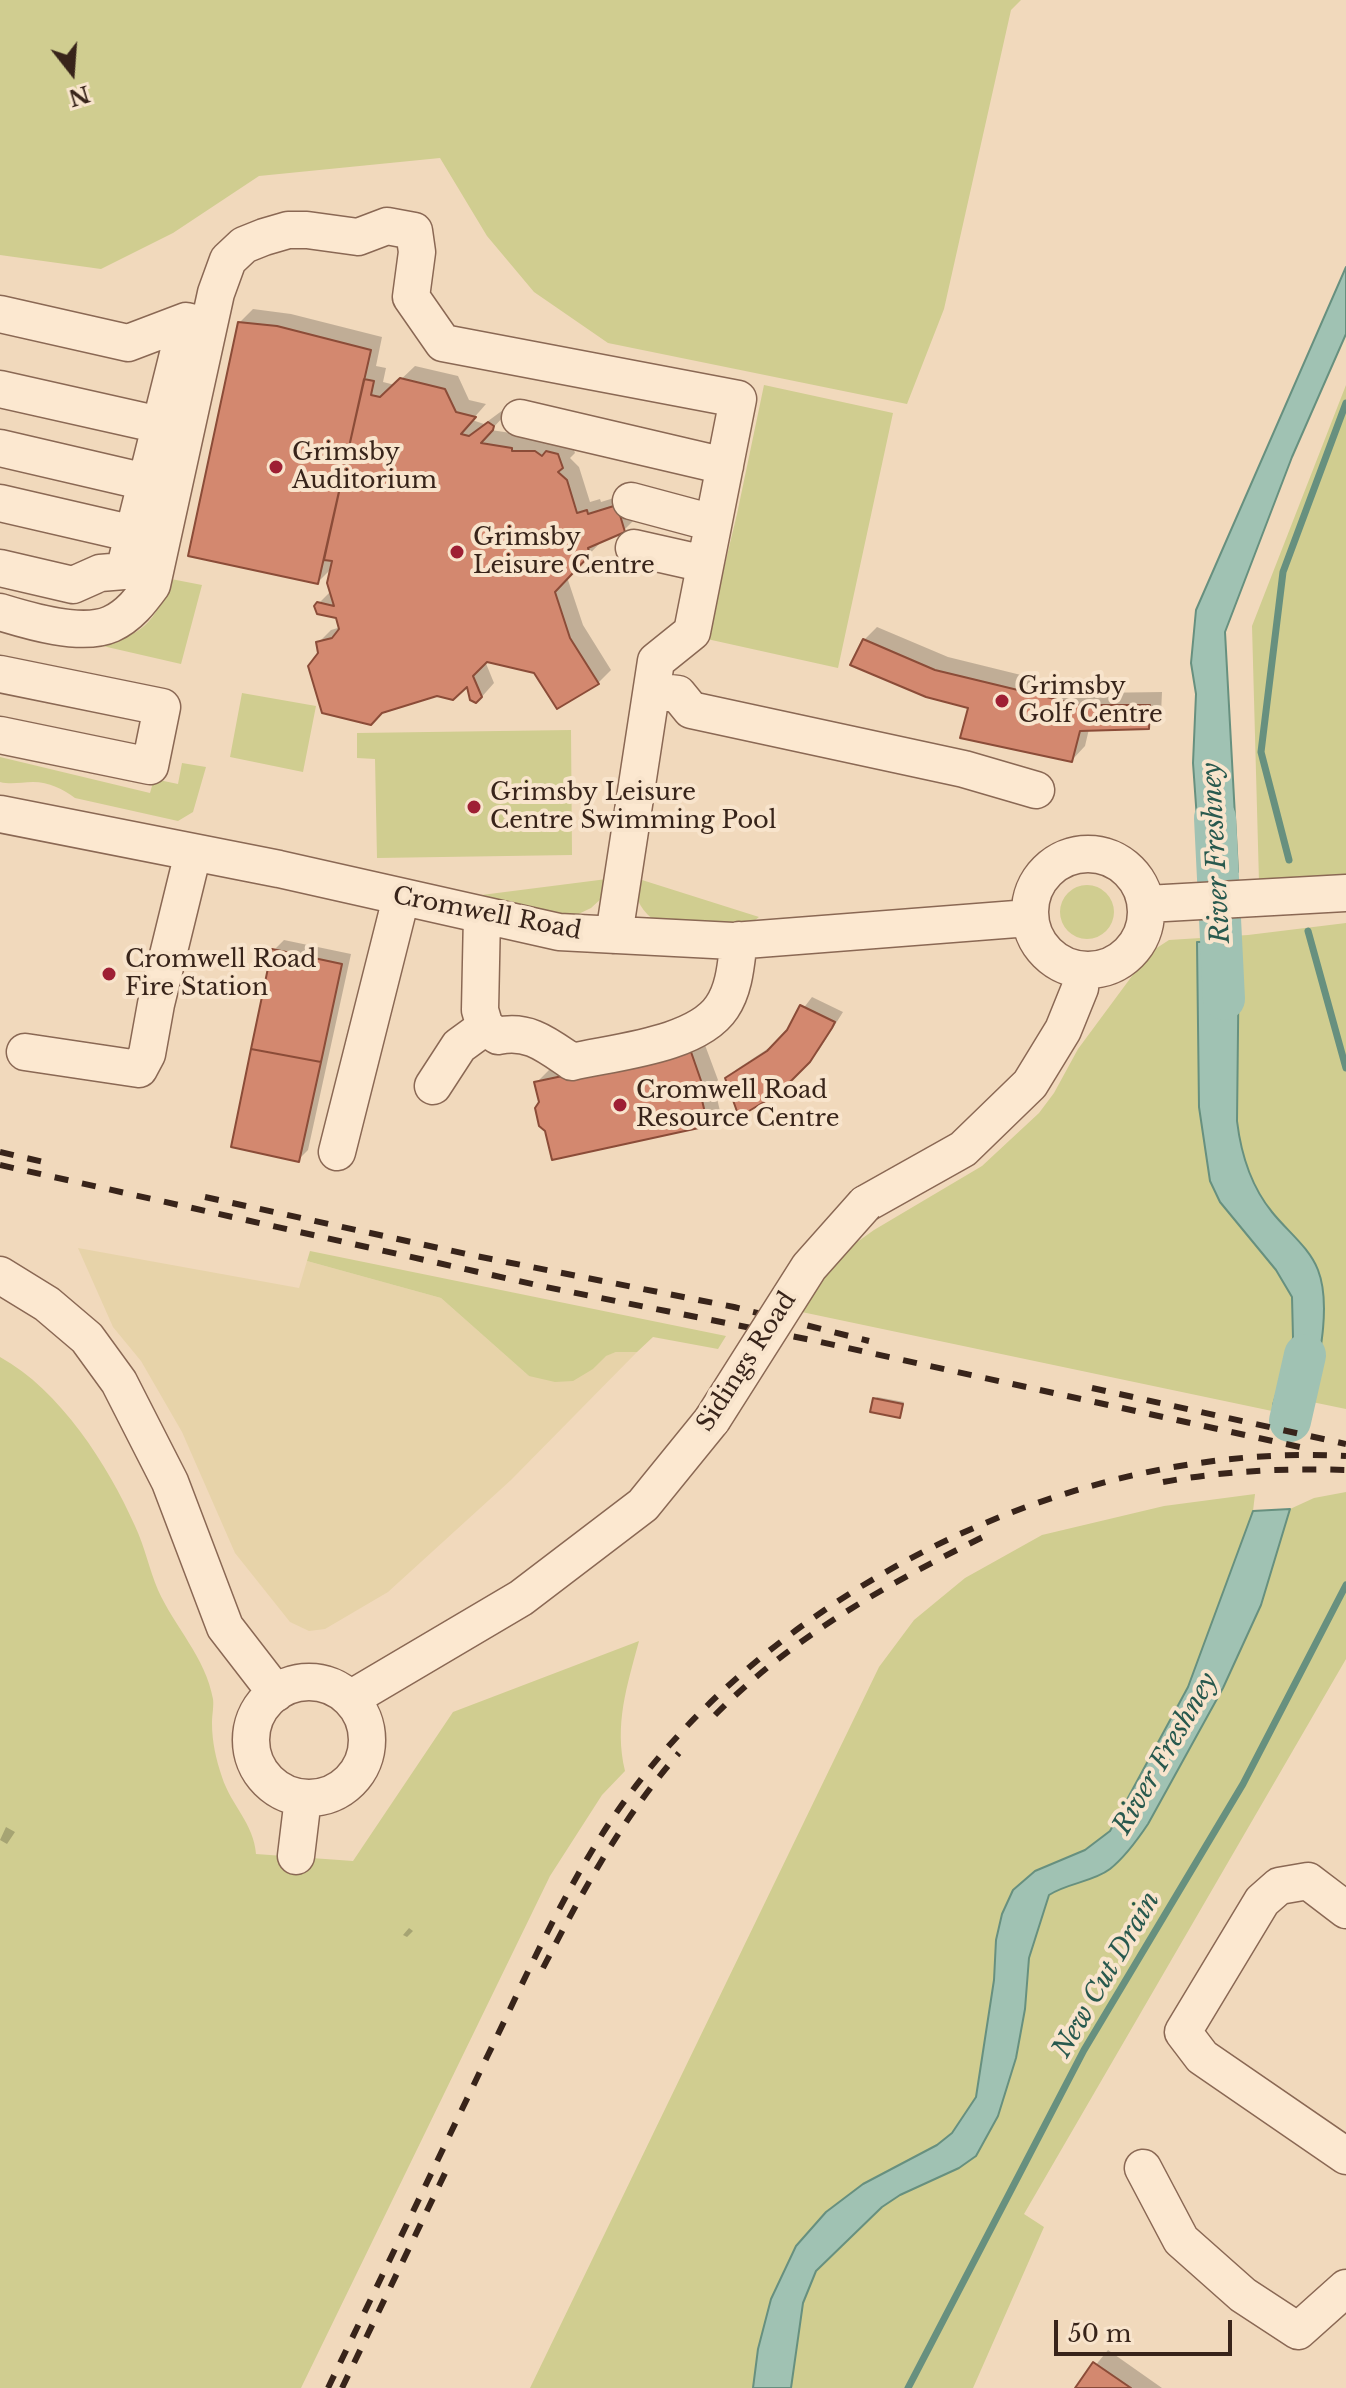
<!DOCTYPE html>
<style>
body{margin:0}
#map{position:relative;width:1346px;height:2388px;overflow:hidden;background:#f1d9bc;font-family:"Libre Baskerville",serif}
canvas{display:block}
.north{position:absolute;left:32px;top:32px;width:80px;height:80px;-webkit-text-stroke:6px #f8e4cc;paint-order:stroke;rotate:163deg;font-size:22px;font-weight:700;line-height:32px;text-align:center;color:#38241a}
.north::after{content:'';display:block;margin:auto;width:28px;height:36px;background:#38241a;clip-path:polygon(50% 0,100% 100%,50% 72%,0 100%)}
.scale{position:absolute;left:1054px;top:2320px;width:178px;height:36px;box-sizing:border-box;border:4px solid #38241a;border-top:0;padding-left:10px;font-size:24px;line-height:28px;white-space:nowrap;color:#38241a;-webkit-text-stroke:6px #f8e4cc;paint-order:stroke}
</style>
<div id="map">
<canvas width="1346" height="2388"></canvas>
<div class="north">N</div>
<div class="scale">50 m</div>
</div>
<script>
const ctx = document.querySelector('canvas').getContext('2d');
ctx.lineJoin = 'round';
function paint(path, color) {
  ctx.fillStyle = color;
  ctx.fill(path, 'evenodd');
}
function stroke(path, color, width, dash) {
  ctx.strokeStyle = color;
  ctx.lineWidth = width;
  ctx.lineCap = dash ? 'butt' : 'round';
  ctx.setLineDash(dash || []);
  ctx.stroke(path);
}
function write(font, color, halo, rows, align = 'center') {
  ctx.font = font + ' "Libre Baskerville",serif';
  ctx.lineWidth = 8;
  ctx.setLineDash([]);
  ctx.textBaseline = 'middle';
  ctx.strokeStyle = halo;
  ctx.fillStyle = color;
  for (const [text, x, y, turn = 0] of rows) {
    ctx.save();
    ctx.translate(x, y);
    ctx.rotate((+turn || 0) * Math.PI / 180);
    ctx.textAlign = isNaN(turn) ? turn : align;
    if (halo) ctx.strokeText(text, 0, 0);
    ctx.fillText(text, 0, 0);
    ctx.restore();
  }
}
const farmland = new Path2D(`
 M78,1248L299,1288L307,1261L441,1298L529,1376L593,1369L605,1356L616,1352H637L511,1480L388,1592L325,1629L309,1631L290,1622L235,1553L182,1432L141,1361L113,1327Z`);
const green = new Path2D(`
 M0,0H1021L1011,10L944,309L907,404L608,343L534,292L487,236L440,158L259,176L173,233L101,269L0,255Z
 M764,385L893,413L838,668L707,639L737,514Z
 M1346,385V875L1259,882L1252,626Z
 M171,579L202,585L181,664L94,644C142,638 155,623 171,579Z
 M242,693L316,706L303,772L230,757Z
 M571,730L572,855L377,858L375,759L357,758V733Z
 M0,757L150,793L154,779L178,784L182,763L206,767L193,812L178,821L75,798C63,789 49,782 33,782C21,782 12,785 0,782Z
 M607,879L603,897L591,908L568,919L450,899Z
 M642,880L759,917L750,924L657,922C642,912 636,901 634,883Z
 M1060 912a27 27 0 1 1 54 0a27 27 0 1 1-54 0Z
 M1346,923V1409L1312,1402L1308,1417L1272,1411L797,1311L836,1257L874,1230L982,1166L1039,1113L1054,1093L1078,1049L1149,953L1169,940L1248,935Z
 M310,1251L726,1336L718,1349L653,1337L637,1352H616L606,1356L593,1369L573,1381L555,1382L529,1376L441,1298L307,1261Z
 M0,1357C60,1390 108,1465 135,1526C145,1547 149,1569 158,1590C174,1626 206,1658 213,1699C214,1706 212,1715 212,1723C212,1742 216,1759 222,1777C231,1805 254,1824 256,1854L353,1861L453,1712L639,1641C627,1686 614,1724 625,1771L602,1795L550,1876L301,2388H0Z
 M1346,1492V1659L1024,2214L1044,2227L973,2388H791L803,2303L816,2271L882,2207L900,2195L959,2168L975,2156L998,2116L1016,2058L1025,2009L1029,1958L1049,1895L1058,1889L1109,1870L1137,1841L1148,1824L1223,1688L1261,1605L1290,1509L1314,1498Z
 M1255,1494L1253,1511L1224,1594L1188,1687L1110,1831L1085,1850L1035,1872L1013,1890L1002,1914L996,1940L994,1980L976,2097L952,2133L937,2145L863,2184L826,2212L796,2246L771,2299L758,2349L753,2388H530L879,1667L914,1620L965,1578L1042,1535L1164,1506Z`);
const water = new Path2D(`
 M1346,267V334L1292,457L1225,632L1238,872L1201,876L1193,763L1196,694L1191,663L1196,610Z
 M1239,941L1237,1121C1241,1154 1250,1185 1272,1212C1287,1231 1309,1247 1318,1270C1333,1308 1316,1372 1309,1412L1273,1405L1293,1338L1292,1297L1276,1270L1220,1202L1210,1181L1199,1107L1197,942Z
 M1290,1509L1261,1605L1223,1688L1148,1824C1138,1839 1125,1857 1110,1869C1093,1882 1067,1883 1049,1895L1029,1958L1025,2009L1016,2058L998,2116L976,2156L959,2168L900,2195L882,2207L816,2271L803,2303L791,2388H753L758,2349L771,2299L796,2246L826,2212L863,2184L937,2145L952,2133L976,2097L994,1980L996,1940L1002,1914L1013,1890L1035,1871L1085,1850L1110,1831L1188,1687L1253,1511Z`);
const shadow = new Path2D(`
 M253,309L291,314L382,337L376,366L386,368L383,382L395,385L415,366L458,376L469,400L486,404L472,420L484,424L503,410L505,415L491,430L524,435L525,439L571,441L575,453L570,458L579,467L590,502L600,499L601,502L630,493L637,517L624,530L603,540L567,577L583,625L611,670L598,683L485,661L494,683L479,700L468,683L320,654L318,643L331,630L341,627L338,617L318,604L331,591L333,567L318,582L240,322Z
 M877,627L948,657L1094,693L1162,692L1161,714L1148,727L1089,729L1085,746L1072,760L970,706L864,640Z
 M284,940L351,954L308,1150L299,1159L274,950Z
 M812,997L843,1012L819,1050L791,1079H727L737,1069L778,1042Z
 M702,1037L718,1080L714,1086L720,1111L707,1124L541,1103L536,1083L549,1070Z
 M877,1397L904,1402L902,1413L899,1416L875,1399Z
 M6,1827L15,1832L7,1844L0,1840Z
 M409,1928L413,1931L407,1937L403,1935Z
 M1108,2350L1162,2388H1077Z`);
const stream = new Path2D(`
 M1289,860L1261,752L1283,572L1346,403
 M1308,931L1346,1068
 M908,2388L1084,2050L1243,1784L1346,1585`);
const river = new Path2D(`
 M1215,818L1224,999
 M1290,1421L1305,1355`);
const building = new Path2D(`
 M238,322L277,326L371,350L318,584L188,556Z
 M400,378L445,389L456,412L476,417L461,434L469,436L488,422L494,426L493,430L481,443L512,448V451H535L542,456L546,451L558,454L563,468L558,472L567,480L577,513L587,510L588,514L617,505L625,532L588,548L590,555L555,592L570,638L599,684L557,709L534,673L487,662L473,676L482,697L476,703L470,700L467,687L453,700L437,696L382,713L371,725L322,713L308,666L318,653L316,642L332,638L339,629L336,618L317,614L314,606L317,602L334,606L327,583L332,561L324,560L364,379L374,381L371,395L380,397Z
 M863,639L935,670L1080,705H1150L1149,729L1080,731L1072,762L960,738L968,708L926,697L850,665Z
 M272,949L342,964L321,1062L251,1049Z
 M800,1005L835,1022L832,1028L810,1062L792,1080L769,1099L739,1117L725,1078L767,1051L787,1030Z
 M251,1049L321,1062L299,1162L231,1147Z
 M690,1049L706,1095L702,1100L708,1126L552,1160L545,1131L539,1126L535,1108L539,1102L534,1082Z
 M873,1398L903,1404L900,1418L870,1412Z
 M1093,2362L1131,2388H1075Z`);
const minor = new Path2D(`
 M0,314L128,343L186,321L203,325
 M0,389L160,425
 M520,418L725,466
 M0,448L146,482
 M631,501L713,523
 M0,503L134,534
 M634,548L705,564
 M0,568L73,585L100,573L124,571L183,334
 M0,612C29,621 82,637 111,624C129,616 141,600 152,585L216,293L228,260L244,245L264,237L288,230H307L358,237L387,226L414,231L417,252L411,297L443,343L738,399L692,632L656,661L614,935
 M0,674L162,707L150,766L0,735
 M652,691L678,694L691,710L964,769L1036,790
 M0,814L279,869L559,932L733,941L1029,918
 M1030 912a58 58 0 1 1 116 0a58 58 0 1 1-116 0Z
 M1147,904L1346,893
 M482,915L480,1010L485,1027L498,1036C528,1029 547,1045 572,1062C615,1052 697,1045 722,1007C735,988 736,962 739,940
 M25,1052L139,1069L147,1054L156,1004L193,853
 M433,1086L459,1046L485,1027
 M337,1152L401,898
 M865,1204L963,1149L1030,1084L1063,1030L1080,988L1082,970
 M0,1275L47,1304L87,1338L119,1382L170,1482L225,1627L276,1693
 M251 1740a58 58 0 1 1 116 0a58 58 0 1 1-116 0Z
 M350,1699L521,1598L643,1505L712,1420
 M296,1856L303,1798
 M1346,1910L1308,1881L1279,1886L1262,1901L1183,2032L1202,2057L1346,2156
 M1143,2168L1181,2240L1243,2295L1298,2331L1346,2288`);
const rail = new Path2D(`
 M0,1152L48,1163
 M0,1165L541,1286L816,1341L1309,1449
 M205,1197L471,1255L734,1307L869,1341
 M1092,1388L1346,1444
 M1163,1482C1223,1471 1285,1468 1346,1470
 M715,1715C793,1636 889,1583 987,1535
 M543,1968C582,1892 622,1818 679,1753
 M328,2388C381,2278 434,2168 487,2057C526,1977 562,1894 612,1819C766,1591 1072,1441 1346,1456
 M342,2388L448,2167`);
const minorBridge = new Path2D(`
 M712,1420L809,1267L865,1204`);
const markers = [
 [276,467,8,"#9e1f34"],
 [457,552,8,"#9e1f34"],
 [1002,701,8,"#9e1f34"],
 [474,807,8,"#9e1f34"],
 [109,974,8,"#9e1f34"],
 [620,1105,8,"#9e1f34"]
];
const poiNames = [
 ["Grimsby",292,453],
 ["Auditorium",292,481],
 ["Grimsby",473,538],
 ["Leisure Centre",473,566],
 ["Grimsby",1018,687],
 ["Golf Centre",1018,715],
 ["Grimsby Leisure",490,793],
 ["Centre Swimming Pool",490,821],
 ["Cromwell Road",125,960],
 ["Fire Station",125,988],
 ["Cromwell Road",636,1091],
 ["Resource Centre",636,1119]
];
const streetNames = [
 ["Cromwell Road",487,914,11],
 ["Sidings Road",747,1362,-57]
];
const waterNames = [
 ["River Freshney",1217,853,-93],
 ["River Freshney",1166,1754,-60],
 ["New Cut Drain",1107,1975,-60]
];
paint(farmland, '#e7d3a9');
paint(green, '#d0cd90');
paint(water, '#a0c2b3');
stroke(water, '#67907f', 2);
paint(shadow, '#0003');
stroke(stream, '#67907f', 7);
stroke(river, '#a0c2b3', 42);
paint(building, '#d3886f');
stroke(building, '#8b4c38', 2);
stroke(minor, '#8a6854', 39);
stroke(minor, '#fce8d0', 36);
stroke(rail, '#38241a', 6, [14, 14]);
stroke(minorBridge, '#8a6854', 39, []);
stroke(minorBridge, '#fce8d0', 36);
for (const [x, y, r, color] of markers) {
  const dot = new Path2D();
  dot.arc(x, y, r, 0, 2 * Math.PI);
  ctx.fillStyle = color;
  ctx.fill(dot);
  stroke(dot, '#f8e4cc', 3);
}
write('24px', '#38241a', '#f8e4cc', poiNames, 'left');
write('24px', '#38241a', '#f8e4cc', streetNames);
write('italic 26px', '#28594e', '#f8e4cc', waterNames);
</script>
